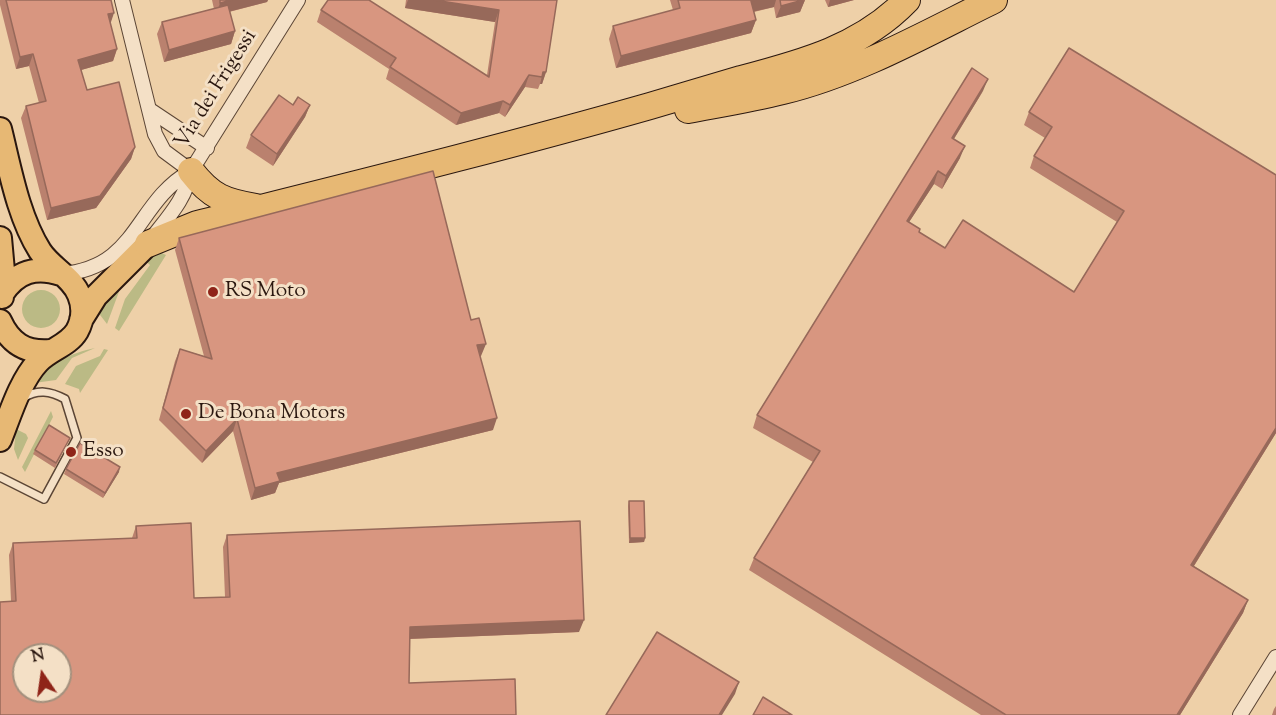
<!DOCTYPE html>
<style>
body{margin:0}
#map{position:relative;width:1276px;height:715px;overflow:hidden;background:#eed0a8;font-family:"Sorts Mill Goudy",serif}
canvas{display:block}
.north{position:absolute;left:12px;top:643px;width:60px;height:60px;box-sizing:border-box;background:#f4e0c6;border:2px solid #a3907d;border-radius:50%;rotate:347deg;font-size:16px;font-weight:700;line-height:24px;text-align:center;color:#2a170f}
.north::after{content:'';display:block;margin:auto;width:21px;height:27px;background:#8f2418;clip-path:polygon(50% 0,100% 100%,50% 72%,0 100%)}
</style>
<div id="map">
<canvas width="1276" height="715"></canvas>
<div class="north">N</div>
</div>
<script>
const ctx = document.querySelector('canvas').getContext('2d');
ctx.lineJoin = 'round';
function paint(path, color) {
  ctx.fillStyle = color;
  ctx.fill(path, 'evenodd');
}
function stroke(path, color, width, dash) {
  ctx.strokeStyle = color;
  ctx.lineWidth = width;
  ctx.lineCap = dash ? 'butt' : 'round';
  ctx.setLineDash(dash || []);
  ctx.stroke(path);
}
function write(font, color, halo, rows, align = 'center') {
  ctx.font = font + ' "Sorts Mill Goudy",serif';
  ctx.lineWidth = 6;
  ctx.setLineDash([]);
  ctx.textBaseline = 'middle';
  ctx.strokeStyle = halo;
  ctx.fillStyle = color;
  for (const [text, x, y, turn = 0] of rows) {
    ctx.save();
    ctx.translate(x, y);
    ctx.rotate((+turn || 0) * Math.PI / 180);
    ctx.textAlign = isNaN(turn) ? turn : align;
    if (halo) ctx.strokeText(text, 0, 0);
    ctx.fillText(text, 0, 0);
    ctx.restore();
  }
}
const green = new Path2D(`
 M153,249L166,255L119,331L115,328L125,299L150,265L143,259Z
 M132,271L120,289L107,324L97,311Z
 M22 309a19 19 0 1 1 38 0a19 19 0 1 1-38 0Z
 M95,348L72,358L56,380L34,383C48,363 72,353 95,348Z
 M104,349L108,350L80,393L79,389L65,384L76,366L100,356Z
 M51,411L53,417L25,472L22,467Z
 M16,429L26,434L28,438L18,460L14,449Z`);
const lane = new Path2D(`
 M0,477L44,499L77,438L65,399C50,391 38,389 23,398`);
const street = new Path2D(`
 M122,0L155,134L164,151L191,171
 M150,110L207,148
 M152,238C169,216 186,198 191,171L298,0
 M61,274C139,268 134,203 191,171
 M1240,715L1276,657`);
const primary = new Path2D(`
 M0,129C10,169 18,216 40,251C51,268 72,277 79,295C84,307 83,320 77,331C68,346 50,349 38,362C20,381 10,415 0,440
 M0,238L3,271L2,297
 M2,294C17,271 36,266 61,274
 M81,320L96,296L148,244
 M0,321C10,343 25,353 50,351`);
const highway = new Path2D(`
 M688,110C720,104 752,99 783,91C857,73 927,33 994,0
 M191,171C211,197 225,202 256,207
 M148,244L197,224C348,186 499,149 650,106C680,97 711,88 741,79C802,63 862,47 907,0`);
const wall = new Path2D(`
 M0,0H111L110,24L117,49L113,61L81,70L87,90L135,147L131,159L96,208L47,220L21,118L26,106L39,103L29,66L16,69L0,5Z
 M212,0H268L267,2L229,12L235,31L231,44L164,62L157,34L162,22L214,9Z
 M406,0H557L546,72L542,84H540L538,89L525,87L505,117L499,113L456,125L386,79L389,69L317,22L321,10L487,75L495,22L405,8Z
 M670,0H805L800,12L776,18L774,7L754,12L756,20L751,33L616,68L609,39L613,26L673,10Z
 M825,0H854L828,7Z
 M983,91L954,139L960,158L942,189L934,184L909,222L919,232L945,248L1074,292L1117,222L1030,168L1034,156L1045,138L1024,125L1029,112L1276,175V433L1194,566L1248,600L1243,613L1180,715H981L749,570L754,558L813,462L753,428L757,415Z
 M293,105H310L305,117L273,166L246,148L251,135Z
 M179,238L471,320L481,356H480L493,430L279,483L275,493L251,500L233,431L202,463L159,420L175,361L180,349L204,356L175,250Z
 M70,438L55,468L33,454L35,450Z
 M66,469L119,472L103,498L64,474Z
 M629,501L645,538L644,542L629,543L628,506Z
 M136,526L194,598L225,597L223,547L227,535L579,632L410,639L409,683L516,715L11,601L9,555L13,543L132,538Z
 M1276,706V715H1272L1274,709Z`);
const shadedWall = new Path2D(`
 M232,0H268L267,2L216,15L220,3Z
 M408,0H434L499,10L495,22L405,8Z
 M756,0H776L774,7L747,13L751,1Z
 M805,0L800,12L776,18L781,6Z
 M830,0H854L828,7Z
 M114,13L110,25L108,14Z
 M756,20L751,33L616,68L621,56Z
 M235,31L231,44L164,62L169,50Z
 M117,49L113,61L74,72L78,60Z
 M33,54L29,66L16,69L20,57Z
 M543,72H546L542,84H540Z
 M529,75L525,87L505,117L510,105Z
 M988,79L983,91L947,150L952,138Z
 M503,101L499,113L456,125L461,113Z
 M310,105L305,117L273,166L277,154Z
 M965,146L960,158L942,189L946,176Z
 M135,147L131,159L96,208L47,220L51,208Z
 M938,171L934,184L902,233L907,221Z
 M486,344L481,356L473,357L477,345Z
 M497,418L493,430L279,483L275,493L251,500L255,488L277,473Z
 M237,419L233,431L202,463L206,451Z
 M1276,428V433L1187,577L1191,565Z
 M120,467L119,472L103,498L105,493Z
 M630,538H645L644,542L629,543Z
 M1248,600L1243,613L1180,715H1177Z
 M584,620L579,632L406,639L410,627Z
 M739,682L735,694L722,715H719Z`);
const building = new Path2D(`
 M6,0H111L114,13L108,14L117,49L78,60L87,90L119,82L135,147L100,196L51,208L26,106L46,101L33,54L20,57Z
 M220,0H232L220,3Z
 M328,0H369L489,77L499,10L434,0H557L546,72H543L542,77L529,75L510,105L503,101L461,113L390,67L396,58L321,10Z
 M678,0H756L751,1L756,20L621,56L613,26L680,8Z
 M780,0H803L781,6Z
 M228,5L235,31L169,50L162,22Z
 M1069,48L1276,175V428L1191,565L1248,600L1177,715H1006L754,558L820,451L757,415L972,68L988,79L952,138L965,146L946,176L938,171L907,221L920,229L919,232L945,248L963,220L1074,292L1124,211L1034,156L1052,127L1029,112Z
 M279,95L293,105L298,97L310,105L277,154L251,135Z
 M433,171L471,320L479,318L486,344L477,345L497,418L277,473L280,481L255,488L237,419L206,451L163,408L180,349L212,359L179,238Z
 M49,425L70,438L56,463L35,450Z
 M80,443L120,467L105,493L66,469Z
 M629,501H644L645,538H630Z
 M580,521L584,620L410,627L409,683L515,679L516,715H0V602L16,601L13,543L137,538L136,526L191,523L194,598L230,597L227,535ZM24,655H60V691H24Z
 M657,632L739,682L719,715H606Z
 M763,697L792,715H753Z`);
const markers = [
 [213,292,6,"#8f2418"],
 [186,414,6,"#8f2418"],
 [71,452,6,"#8f2418"]
];
const streetNames = [
 ["Via dei Frigessi",217,90,-58]
];
const poiNames = [
 ["RS Moto",225,292],
 ["De Bona Motors",198,414],
 ["Esso",83,452]
];
paint(green, '#bbba85');
stroke(lane, '#5b4535', 10);
stroke(street, '#5b4535', 16);
stroke(primary, '#2a170f', 26);
stroke(highway, '#2a170f', 28);
stroke(lane, '#f4e0c6', 7);
stroke(street, '#f4e0c6', 14);
stroke(primary, '#e7b874', 22);
stroke(highway, '#e7b874', 26);
paint(wall, '#ba816e');
paint(shadedWall, '#97695a');
paint(building, '#d89680');
stroke(building, '#97695a', 1.5);
for (const [x, y, r, color] of markers) {
  const dot = new Path2D();
  dot.arc(x, y, r, 0, 2 * Math.PI);
  ctx.fillStyle = color;
  ctx.fill(dot);
  stroke(dot, '#f4e0c6', 2);
}
write('21px', '#2a170f', '#f4e0c6', streetNames);
write('21px', '#2a170f', '#f4e0c6', poiNames, 'left');
</script>
